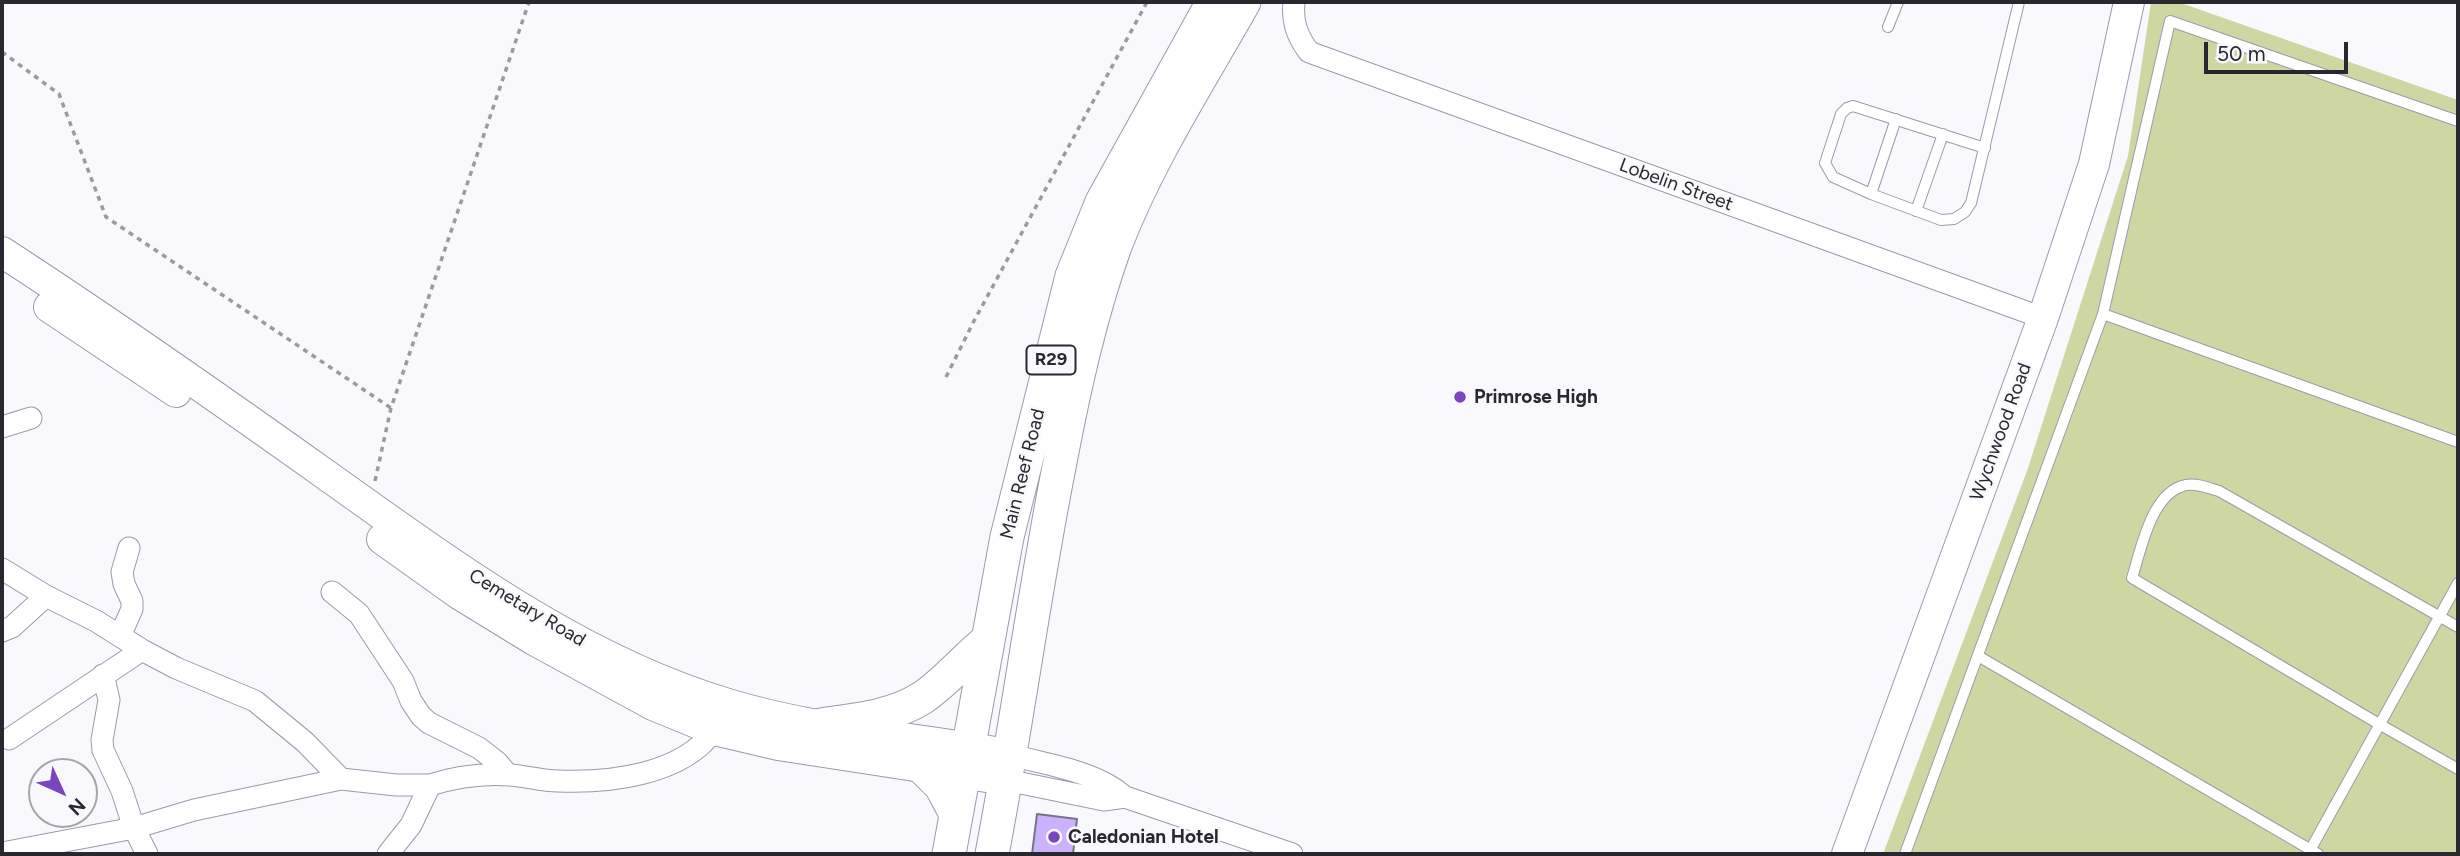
<!DOCTYPE html>
<style>
body{margin:0}
#map{position:relative;width:2460px;height:856px;overflow:hidden;background:#f9f8fd;font-family:Figtree,sans-serif}
canvas{display:block}
.frame{position:absolute;inset:0;border:4px solid #29272f;pointer-events:none}
.north{position:absolute;left:28px;top:758px;width:70px;height:70px;box-sizing:border-box;background:#f9f8fd;border:2px solid #a6a4ab;border-radius:50%;rotate:135deg;font-size:19px;font-weight:700;line-height:28px;text-align:center;color:#29272f}
.north::after{content:'';display:block;margin:auto;width:24px;height:32px;background:#7a46be;clip-path:polygon(50% 0,100% 100%,50% 72%,0 100%)}
.scale{position:absolute;left:2204px;top:42px;width:144px;height:32px;box-sizing:border-box;border:4px solid #29272f;border-top:0;padding-left:9px;font-size:21px;line-height:24px;white-space:nowrap;color:#29272f;-webkit-text-stroke:5px #f9f8fd;paint-order:stroke}
</style>
<div id="map">
<canvas width="2460" height="856"></canvas>
<div class="frame"></div>
<div class="north">N</div>
<div class="scale">50 m</div>
</div>
<script>
const ctx = document.querySelector('canvas').getContext('2d');
ctx.lineJoin = 'round';
function paint(path, color) {
  ctx.fillStyle = color;
  ctx.fill(path, 'evenodd');
}
function stroke(path, color, width, dash) {
  ctx.strokeStyle = color;
  ctx.lineWidth = width;
  ctx.lineCap = dash ? 'butt' : 'round';
  ctx.setLineDash(dash || []);
  ctx.stroke(path);
}
function write(font, color, halo, rows, align = 'center') {
  ctx.font = font + ' Figtree,sans-serif';
  ctx.lineWidth = 5;
  ctx.setLineDash([]);
  ctx.textBaseline = 'middle';
  ctx.strokeStyle = halo;
  ctx.fillStyle = color;
  for (const [text, x, y, turn = 0] of rows) {
    ctx.save();
    ctx.translate(x, y);
    ctx.rotate((+turn || 0) * Math.PI / 180);
    ctx.textAlign = isNaN(turn) ? turn : align;
    if (halo) ctx.strokeText(text, 0, 0);
    ctx.fillText(text, 0, 0);
    ctx.restore();
  }
}
const green = new Path2D(`
 M2151,2H2178L2458,100V854H1883L2027,471L2128,156Z`);
const building = new Path2D(`
 M1037,814L1077,819L1073,854H1032Z`);
const path = new Path2D(`
 M2,52L59,94L106,217L391,408
 M946,377L974,321L1147,2
 M375,481L391,408L529,2`);
const lane = new Path2D(`
 M1888,27L1898,2
 M1985,148L1853,106L1847,108L1841,114L1825,163L1833,177L1871,194L1941,220L1954,219L1965,212L1971,203L2019,2
 M1871,194L1896,119
 M1916,211L1943,134
 M2103,314L2458,442
 M2458,627L2219,491C2208,488 2198,483 2186,485C2151,492 2141,550 2132,578L2379,724L2458,769
 M1978,656L2318,854
 M1905,854L2103,314L2170,21L2458,121
 M2308,854L2458,583`);
const street = new Path2D(`
 M1294,2C1292,22 1297,36 1309,52L2043,318
 M2,427L31,418
 M2,569L46,596L96,621L142,650
 M332,592L359,614L403,681L411,701L421,716L429,723L479,748L497,762L508,775
 M2,631L12,627L46,596
 M120,636L132,609V601L124,584L122,572L129,548
 M103,675L109,700L102,740L103,750L122,791L134,828L147,854
 M9,739L142,650L176,668L255,701L305,742L341,779
 M1011,755C1048,765 1096,771 1125,797L1292,854
 M1006,780L1104,800L1125,797
 M2,853L134,828L194,810L341,779L396,785H430
 M388,854L411,825L430,785C455,777 484,773 510,775C526,776 542,781 558,781C609,783 683,775 714,730`);
const secondary = new Path2D(`
 M2,252C113,324 221,400 329,477C453,565 580,660 728,704C819,732 917,737 1011,755
 M49,307L176,392
 M382,539L459,594L534,640L653,705L714,730L778,745L1006,780
 M1847,854L2043,318L2094,164L2129,2`);
const primary = new Path2D(`
 M821,725C855,720 892,717 922,698C946,682 965,658 988,640
 M921,766L941,786L956,814
 M949,854L1007,537L1072,276L1102,202L1213,2
 M992,854C1017,724 1034,592 1060,462C1074,389 1090,316 1115,246C1148,160 1199,82 1244,2`);
const markers = [
 [1460,397,7,"#7a46be"],
 [1054,837,7,"#7a46be"]
];
const shields = [
 [1051,360,49]
];
const shieldNames = [
 ["R29",1051,360]
];
const streetNames = [
 ["Lobelin Street",1676,185,20],
 ["Wychwood Road",2001,432,-70],
 ["Main Reef Road",1023,474,-76],
 ["Cemetary Road",527,608,31]
];
const poiNames = [
 ["Primrose High",1474,397],
 ["Caledonian Hotel",1068,837]
];
paint(green, '#ced7a2');
paint(building, '#cab2ff');
stroke(building, '#777286', 2);
stroke(lane, '#9e98ad', 12);
stroke(street, '#9e98ad', 23);
stroke(secondary, '#9e98ad', 32);
stroke(primary, '#9e98ad', 35);
stroke(path, '#9b9aa0', 3.5, [5, 5]);
stroke(lane, '#fff', 10);
stroke(street, '#fff', 21);
stroke(secondary, '#fff', 30);
stroke(primary, '#fff', 33);
for (const [x, y, r, color] of markers) {
  const dot = new Path2D();
  dot.arc(x, y, r, 0, 2 * Math.PI);
  ctx.fillStyle = color;
  ctx.fill(dot);
  stroke(dot, '#f9f8fd', 2.5);
}
for (const [x, y, w] of shields) {
  const box = new Path2D();
  box.roundRect(x - w / 2, y - 14.5, w, 29, 5);
  ctx.fillStyle = '#f9f8fd';
  ctx.fill(box);
  stroke(box, '#29272f', 2);
}
write('bold 18px', '#29272f', null, shieldNames);
write('19px', '#29272f', '#f9f8fd', streetNames);
write('bold 19px', '#29272f', '#f9f8fd', poiNames, 'left');
</script>
